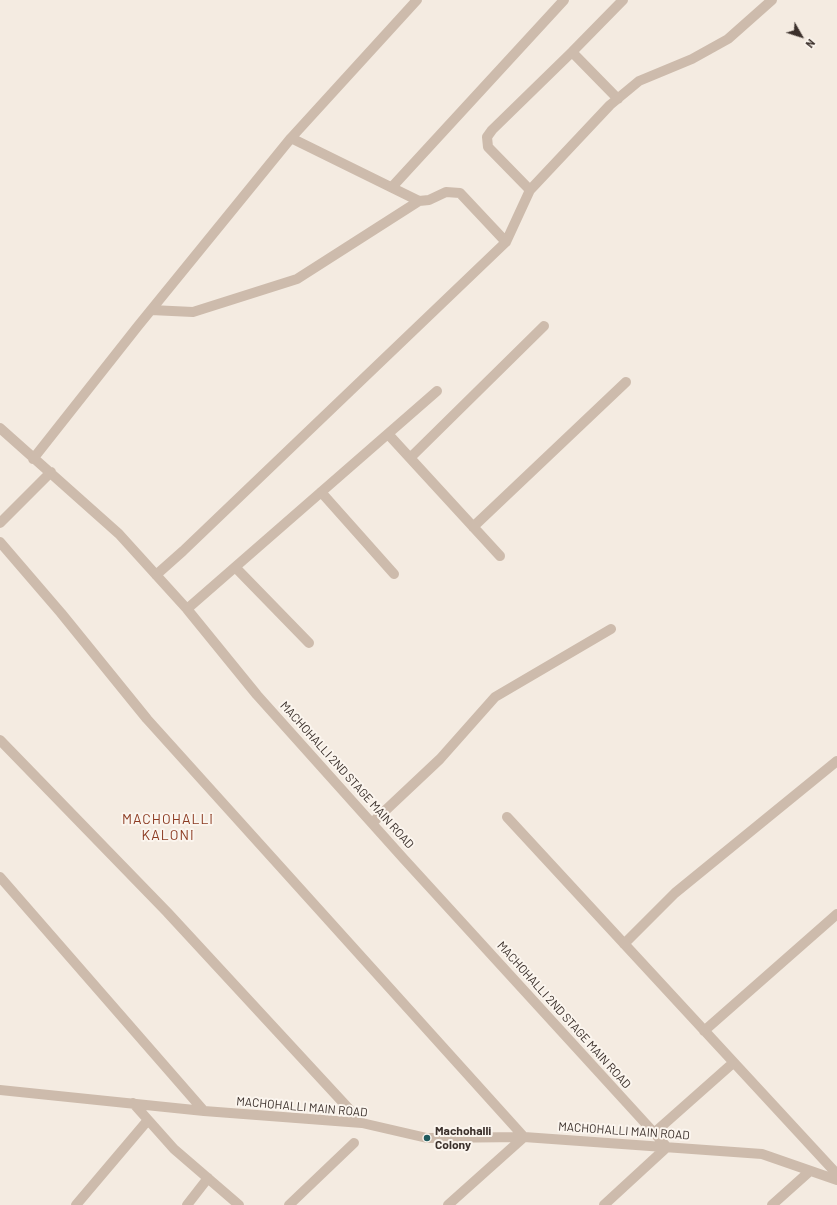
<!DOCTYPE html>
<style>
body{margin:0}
#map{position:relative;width:837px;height:1205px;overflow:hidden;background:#f4ebe1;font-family:Barlow,sans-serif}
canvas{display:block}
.north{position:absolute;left:781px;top:16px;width:40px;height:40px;-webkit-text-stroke:3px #fbf5ee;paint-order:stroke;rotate:129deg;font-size:11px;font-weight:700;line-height:16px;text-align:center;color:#3b302b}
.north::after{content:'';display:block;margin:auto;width:14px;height:18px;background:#3b302b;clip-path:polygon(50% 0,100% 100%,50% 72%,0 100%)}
</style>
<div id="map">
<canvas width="837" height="1205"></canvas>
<div class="north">N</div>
</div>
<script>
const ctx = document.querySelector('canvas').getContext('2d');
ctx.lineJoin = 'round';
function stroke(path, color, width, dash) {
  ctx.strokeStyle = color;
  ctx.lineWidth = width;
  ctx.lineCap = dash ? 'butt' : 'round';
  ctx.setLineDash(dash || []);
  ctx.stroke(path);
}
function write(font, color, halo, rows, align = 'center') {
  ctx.font = font + ' Barlow,sans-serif';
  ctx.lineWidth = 4;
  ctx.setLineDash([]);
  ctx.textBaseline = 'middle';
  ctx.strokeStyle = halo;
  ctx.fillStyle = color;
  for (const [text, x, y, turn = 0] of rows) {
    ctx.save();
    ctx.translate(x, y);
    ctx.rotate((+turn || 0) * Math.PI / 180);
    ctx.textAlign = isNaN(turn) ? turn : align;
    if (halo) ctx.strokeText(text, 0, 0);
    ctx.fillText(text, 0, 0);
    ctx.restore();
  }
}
const minor = new Path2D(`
 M572,52L618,99
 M291,138L419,201L429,200L446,192L460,193L506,242
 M392,187L564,0
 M530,190L488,147L487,137L492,130L572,52L623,0
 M151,310L193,312L297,279L419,201
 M0,428L119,534L187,609L257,695L403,858L667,1147L604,1205
 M388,434L500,556
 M410,458L544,326
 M33,459L138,326L291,138L417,0
 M321,492L394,574
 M0,523L51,472
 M473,527L626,382
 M0,542L61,613L147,719L524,1137L448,1205
 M235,567L309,643
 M156,575L183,551L506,242L530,190L610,105L639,81L692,59L728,39L772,0
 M187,609L437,391
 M0,740L167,912L362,1123
 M507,817L837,1174
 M372,823L440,759L495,697L611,629
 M0,877L204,1111
 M624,944L675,893L837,761
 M704,1031L837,914
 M0,1090L204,1111L362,1123L427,1138L524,1137L762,1154L837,1180
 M133,1103L174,1149L239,1205
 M654,1133L733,1063
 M76,1205L148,1120
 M187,1205L208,1178
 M289,1205L354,1143
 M772,1205L810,1171`);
const markers = [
 [427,1138,4,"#1f5a5e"]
];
const streetNames = [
 ["MACHOHALLI 2ND STAGE MAIN ROAD",347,775,48],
 ["MACHOHALLI 2ND STAGE MAIN ROAD",564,1015,48],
 ["MACHOHALLI MAIN ROAD",302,1107,5],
 ["MACHOHALLI MAIN ROAD",624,1131,4]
];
const poiNames = [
 ["Machohalli",435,1131],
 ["Colony",435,1145]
];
const quarterNames = [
 ["MACHOHALLI",168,819],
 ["KALONI",168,835]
];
stroke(minor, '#cdbbac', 10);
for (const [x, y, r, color] of markers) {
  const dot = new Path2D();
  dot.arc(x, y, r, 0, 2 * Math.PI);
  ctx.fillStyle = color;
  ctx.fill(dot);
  stroke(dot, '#fbf5ee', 1.5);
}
write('12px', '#3b302b', '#fbf5ee', streetNames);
write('bold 12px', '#3b302b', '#fbf5ee', poiNames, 'left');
ctx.letterSpacing = '1px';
write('14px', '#8c3b22', '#fbf5ee', quarterNames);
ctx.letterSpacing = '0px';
</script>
